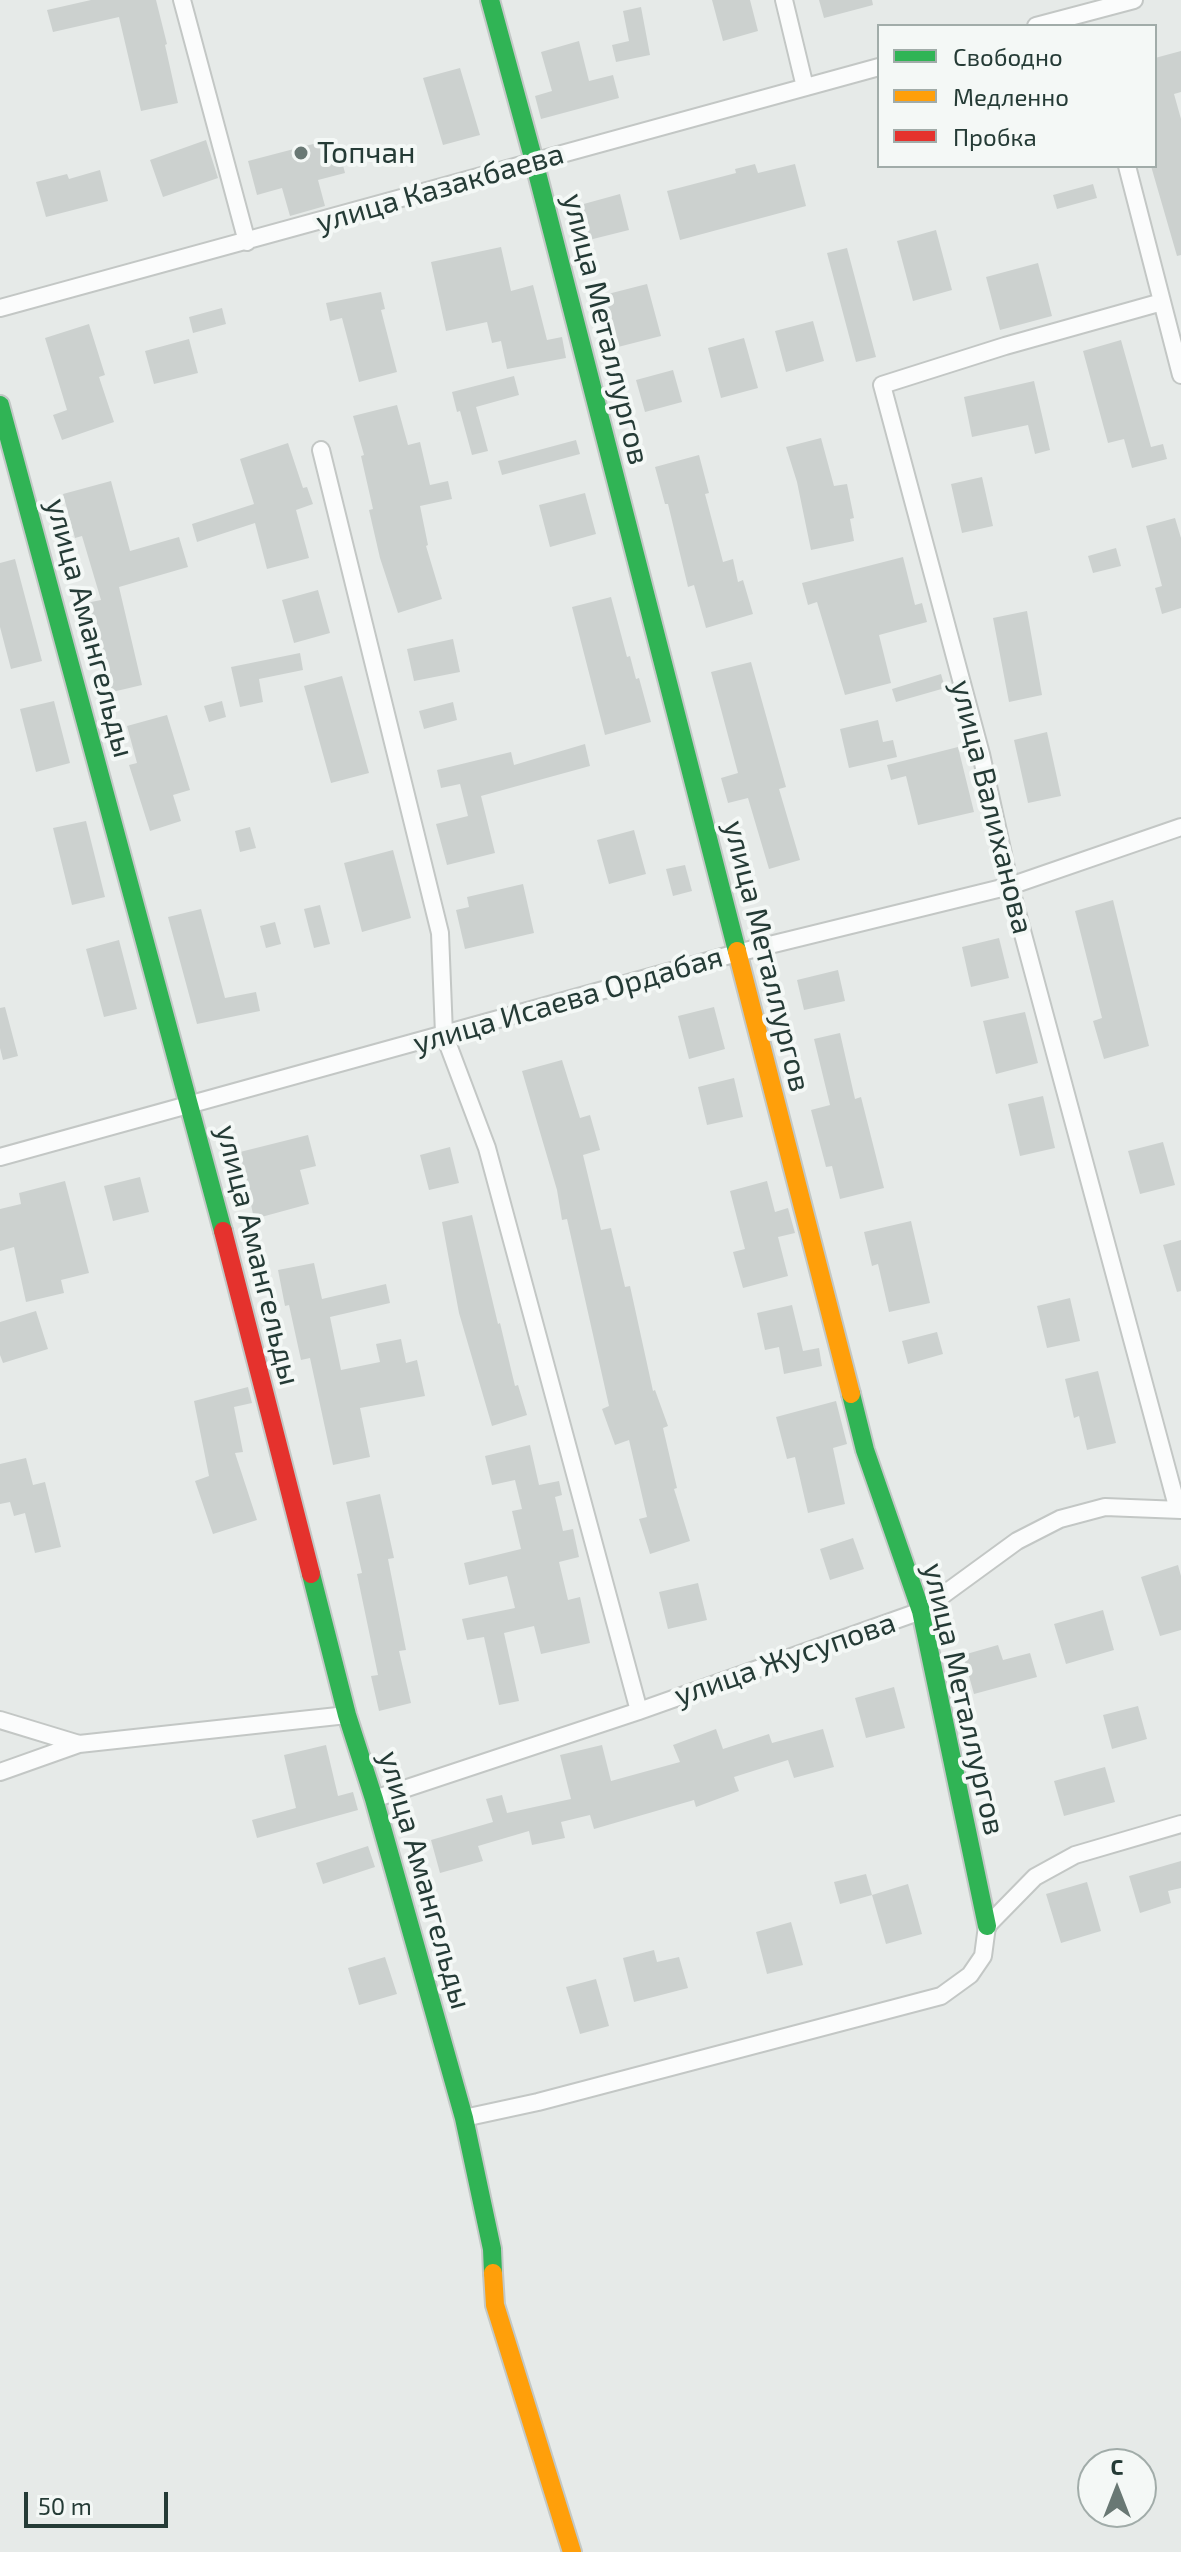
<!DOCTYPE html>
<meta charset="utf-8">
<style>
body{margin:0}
#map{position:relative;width:1181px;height:2552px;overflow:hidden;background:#e6eae8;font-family:"Exo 2",sans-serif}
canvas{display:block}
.legend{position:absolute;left:877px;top:24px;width:280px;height:144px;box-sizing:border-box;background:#f4f8f6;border:2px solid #a1aca9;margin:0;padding:10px 14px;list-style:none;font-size:24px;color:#253b36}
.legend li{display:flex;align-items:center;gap:16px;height:40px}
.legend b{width:40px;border:2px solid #a1aca9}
.north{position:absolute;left:1077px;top:2448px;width:80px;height:80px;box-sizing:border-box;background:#f4f8f6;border:2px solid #a1aca9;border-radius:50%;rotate:0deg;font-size:22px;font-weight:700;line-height:32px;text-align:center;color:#253b36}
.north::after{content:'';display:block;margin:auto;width:28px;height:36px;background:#697874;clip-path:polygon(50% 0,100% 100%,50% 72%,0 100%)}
.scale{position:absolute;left:24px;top:2492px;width:144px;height:36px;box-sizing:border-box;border:4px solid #253b36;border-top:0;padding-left:10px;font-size:24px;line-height:28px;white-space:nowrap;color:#253b36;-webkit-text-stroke:6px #f4f8f6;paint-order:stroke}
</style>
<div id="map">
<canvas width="1181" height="2552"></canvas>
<ul class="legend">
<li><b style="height:10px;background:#30b455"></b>Свободно</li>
<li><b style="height:10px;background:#ff9f0a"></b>Медленно</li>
<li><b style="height:10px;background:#e5322d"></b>Пробка</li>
</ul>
<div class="north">С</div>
<div class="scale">50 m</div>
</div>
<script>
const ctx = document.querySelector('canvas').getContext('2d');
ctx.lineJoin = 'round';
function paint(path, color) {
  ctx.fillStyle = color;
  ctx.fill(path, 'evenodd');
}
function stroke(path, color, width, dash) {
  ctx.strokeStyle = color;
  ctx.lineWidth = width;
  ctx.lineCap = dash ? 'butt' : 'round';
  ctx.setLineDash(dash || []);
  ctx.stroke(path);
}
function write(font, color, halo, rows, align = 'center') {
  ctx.font = font + ' "Exo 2",sans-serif';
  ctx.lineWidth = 8;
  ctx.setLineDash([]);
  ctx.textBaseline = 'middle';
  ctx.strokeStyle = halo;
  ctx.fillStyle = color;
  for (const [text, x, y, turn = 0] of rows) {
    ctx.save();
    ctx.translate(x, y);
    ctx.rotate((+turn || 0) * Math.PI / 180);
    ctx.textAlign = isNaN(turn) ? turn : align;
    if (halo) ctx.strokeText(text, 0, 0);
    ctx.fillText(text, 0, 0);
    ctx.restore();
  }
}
const building = new Path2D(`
 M91,0H156L167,44L165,45L178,103L141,111L119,17L53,32L47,10Z
 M712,0H750L758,31L723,41Z
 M819,0H872L873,5L824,18Z
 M641,7L650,55L616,62L612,45L629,41L623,11Z
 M579,41L589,81L613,75L619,98L541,119L535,96L552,91L541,52Z
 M1181,51V92L1174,94L1181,119V255L1177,256L1151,166H1155V58Z
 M460,68L480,135L443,145L423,78Z
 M336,138L345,173L318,180L325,206L290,216L282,188L257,195L248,161Z
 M206,140L218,178L163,197L150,160Z
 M755,164L758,173L795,164L806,206L680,240L667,191L736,173L735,169Z
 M100,170L108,201L46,217L36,182L67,174L69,179Z
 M1093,184L1097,198L1057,209L1053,195Z
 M620,194L629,230L589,240L580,205Z
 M936,230L952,290L913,301L897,241Z
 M501,247L511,291L533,285L547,340L562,337L566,358L507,369L501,341L492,343L487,322L446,331L431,262Z
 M847,248L876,357L856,362L827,253Z
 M1038,263L1052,316L1000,330L986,277Z
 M647,284L661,336L614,348L600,296Z
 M381,292L385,309L381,310L397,372L359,382L342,318L330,321L326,303Z
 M222,308L226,324L193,333L189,317Z
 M813,321L824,361L786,372L775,331Z
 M89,324L105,375L99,377L114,422L62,440L53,415L67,410L45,338Z
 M744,338L758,388L721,398L708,348Z
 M189,339L198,373L154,384L145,351Z
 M1121,340L1151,447L1163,444L1167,459L1132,468L1124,439L1108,443L1083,351Z
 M673,370L682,402L645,412L636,380Z
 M514,376L519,395L476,407L488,451L472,455L460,411L457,412L452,392Z
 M1034,381L1050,450L1035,454L1028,425L972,437L964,397Z
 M397,405L408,445L420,442L430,485L448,481L452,499L420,506L428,545L426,546L442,599L398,613L380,558L369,510L373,509L361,456L364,455L353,416Z
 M821,438L834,486L847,484L854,518L850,519L854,541L811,550L797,482L786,447Z
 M576,440L580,454L502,475L498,461Z
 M288,443L303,488L307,487L313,504L296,510L309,558L267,569L255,523L197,542L192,524L254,504L240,459Z
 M699,455L709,493L705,494L723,562L733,559L738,582L743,580L753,614L706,628L694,585L688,587L668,504H665L655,467Z
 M982,477L993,526L962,533L951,484Z
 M111,481L130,551L179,537L188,567L119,587L142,685L108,693L86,603L101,600L82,536L75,538L63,494Z
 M585,493L596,534L550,547L539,505Z
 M1175,518L1181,538V608L1162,614L1155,588L1162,586L1146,526Z
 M1116,548L1121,566L1093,573L1088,556Z
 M903,557L915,605L922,603L927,622L879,635L891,683L845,695L817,602L808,605L802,583Z
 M15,559L42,661L11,669L0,627V563Z
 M318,590L330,633L294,643L282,600Z
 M611,597L627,657L630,656L636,679L639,678L651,722L605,735L572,607Z
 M1027,611L1042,695L1009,702L993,618Z
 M453,639L460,672L414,681L407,649Z
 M300,653L303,670L259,679L263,702L240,707L231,667Z
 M751,662L786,787L779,789L800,860L769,869L748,798L728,803L721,778L738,773L711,672Z
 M941,674L945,688L896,702L892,689Z
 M342,676L369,773L331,783L304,686Z
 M54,701L70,763L36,772L20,709Z
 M222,701L226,717L209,722L204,706Z
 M453,702L457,720L424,729L419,711Z
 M167,715L190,790L173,795L181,821L150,831L129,765L137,763L127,726Z
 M878,720L883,742L893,740L897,757L849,768L840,729Z
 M1047,732L1061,796L1028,803L1014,740Z
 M585,744L590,766L481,796L495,853L447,865L436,824L468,816L460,784L441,788L437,770L511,752L514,765Z
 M958,747L974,812L918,825L906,776L891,780L887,765Z
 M86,821L105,897L72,905L53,828Z
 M250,827L256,848L240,852L235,831Z
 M634,830L646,874L609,884L597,840Z
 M393,850L411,918L362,932L344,863Z
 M685,865L692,891L673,896L666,869Z
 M523,884L534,933L465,949L456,910L469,907L467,897Z
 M1113,900L1149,1046L1104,1059L1093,1021L1102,1018L1075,911Z
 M320,905L330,944L314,948L304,909Z
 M201,909L225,998L256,992L260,1011L197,1024L168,917Z
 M275,922L281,944L266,948L260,926Z
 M999,938L1009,978L971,987L962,947Z
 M119,940L137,1009L104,1017L86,949Z
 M838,970L845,1001L804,1010L797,980Z
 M5,1007L18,1056L3,1060L0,1048V1008Z
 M714,1007L725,1049L689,1059L678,1016Z
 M1025,1012L1038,1063L996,1074L983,1021Z
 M840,1033L855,1099L861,1097L884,1188L840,1199L832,1166L826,1167L811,1110L830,1105L814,1039Z
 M562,1060L580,1118L590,1115L600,1150L583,1155L601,1230L611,1228L625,1287L630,1286L653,1391L655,1390L668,1426L663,1428L677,1488L674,1489L690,1541L650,1554L639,1519L647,1517L629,1440L615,1445L602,1409L609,1406L567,1219L562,1220L557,1190L522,1071Z
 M734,1078L743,1117L707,1125L698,1087Z
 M1043,1096L1055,1148L1020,1156L1008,1104Z
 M308,1135L316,1166L300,1170L309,1204L254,1219L240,1152Z
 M1163,1142L1175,1185L1140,1194L1128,1151Z
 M450,1147L459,1183L429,1190L420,1155Z
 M140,1177L149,1212L113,1221L104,1186Z
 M65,1181L89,1273L61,1280L64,1293L26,1302L14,1247L0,1251V1209L21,1204L19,1193Z
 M767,1181L775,1212L788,1208L795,1233L778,1237L788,1276L743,1288L733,1252L745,1249L730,1191Z
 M472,1215L498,1324L500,1323L515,1386L518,1385L527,1415L492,1426L459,1313L442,1222Z
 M911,1221L930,1303L889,1312L878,1264L872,1266L864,1232Z
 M1181,1240V1291L1177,1292L1163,1245Z
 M314,1263L322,1299L386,1284L390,1303L330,1317L341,1370L380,1362L376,1344L401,1339L406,1363L417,1360L425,1396L360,1408L370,1457L333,1465L310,1358L301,1360L289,1305L285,1306L278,1270Z
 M1070,1298L1080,1341L1047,1348L1037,1306Z
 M792,1305L803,1351L819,1348L822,1366L784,1374L779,1347L765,1350L757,1313Z
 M36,1311L48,1349L3,1363L0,1355V1322Z
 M937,1332L943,1354L908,1364L902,1341Z
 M1098,1371L1116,1443L1087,1450L1079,1416L1074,1418L1065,1379Z
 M248,1387L252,1403L234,1407L243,1452L235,1453L257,1520L213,1534L195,1481L209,1476L194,1401Z
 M836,1401L847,1444L833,1448L845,1504L808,1513L795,1457L787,1459L776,1417Z
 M530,1445L539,1485L559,1481L562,1495L555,1497L563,1531L573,1529L579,1557L559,1562L568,1600L580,1597L590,1643L541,1654L534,1626L504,1633L519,1701L499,1705L484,1637L467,1640L462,1619L515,1608L507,1576L469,1585L464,1563L521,1549L512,1511L522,1509L515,1480L492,1485L485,1456Z
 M26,1458L33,1485L45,1482L61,1547L35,1553L25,1513L14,1516L10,1502L0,1504V1464Z
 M380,1494L394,1558L388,1559L406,1650L399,1651L411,1703L379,1711L371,1676L378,1675L357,1574L362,1573L346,1502Z
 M853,1538L864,1569L830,1580L820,1549Z
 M1178,1565L1181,1576V1630L1160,1636L1141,1577Z
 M698,1583L707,1620L668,1629L659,1592Z
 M1103,1610L1114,1650L1066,1664L1054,1624Z
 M998,1645L1003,1660L1030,1653L1037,1677L974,1694L963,1655Z
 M894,1687L905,1728L866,1738L855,1698Z
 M1138,1706L1147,1739L1112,1749L1103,1715Z
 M716,1729L723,1749L769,1734L772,1743L823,1729L834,1767L794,1778L788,1760L734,1777L739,1791L696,1807L694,1800L594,1829L590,1815L561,1822L565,1838L532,1845L529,1831L478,1846L483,1861L440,1873L431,1840L493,1822L486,1799L502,1795L507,1813L571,1799L560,1755L602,1745L611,1781L680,1762L673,1745Z
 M326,1745L338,1796L353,1792L358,1810L257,1838L252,1820L296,1808L284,1755Z
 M1105,1767L1115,1802L1064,1816L1054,1781Z
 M368,1846L375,1867L323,1884L316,1863Z
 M1181,1861V1888L1168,1891L1171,1903L1140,1913L1129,1876Z
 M866,1874L872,1895L840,1904L834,1882Z
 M1087,1882L1101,1931L1061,1943L1046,1894Z
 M908,1884L922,1934L886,1944L872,1895Z
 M791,1922L803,1965L767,1974L756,1932Z
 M654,1950L657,1962L679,1957L688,1988L634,2002L623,1958Z
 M385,1957L397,1994L359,2005L348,1968Z
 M596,1979L609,2026L580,2034L566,1987Z`);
const street = new Path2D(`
 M182,0L247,242
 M784,0L805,87
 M1036,26L1134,0
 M1127,166L1181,375
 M1162,302L1005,346L882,385L981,754L1010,886L1178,1510
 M0,308L879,67
 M321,450L440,933L444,1034L487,1148L639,1711
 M0,1157L737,953L1010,886L1181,827
 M0,1720L79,1744
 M0,1772L79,1744L347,1715
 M374,1799L639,1711L921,1611L1017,1541L1060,1519L1105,1507L1181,1510
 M464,2118L538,2102L941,1996L970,1975L983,1956L987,1926L1035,1877L1075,1855L1181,1824`);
const fast = new Path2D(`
 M490,0L534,161L737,951
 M0,405L223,1231
 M851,1394L865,1450L921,1611L987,1926
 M311,1574L347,1715L374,1799L464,2118L492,2249L493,2273`);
const slow = new Path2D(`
 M737,951L851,1394
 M493,2273L495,2305L572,2552`);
const jam = new Path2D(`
 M223,1231L311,1574`);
const markers = [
 [301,153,8,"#697874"]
];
const poiNames = [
 ["Топчан",317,153]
];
const streetNames = [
 ["улица Казакбаева",440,188,-16],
 ["улица Металлургов",606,329,76],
 ["улица Амангельды",90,628,75],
 ["улица Валиханова",992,807,76],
 ["улица Металлургов",767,956,76],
 ["улица Исаева Ордабая",568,1000,-16],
 ["улица Амангельды",258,1255,76],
 ["улица Жусупова",785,1659,-19],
 ["улица Металлургов",964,1699,77],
 ["улица Амангельды",425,1880,74]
];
paint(building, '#ccd1cf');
stroke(street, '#c3c7c5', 20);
stroke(fast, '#c3c8c6', 22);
stroke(slow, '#c3c8c6', 22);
stroke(jam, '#c3c8c6', 22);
stroke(street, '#fbfcfc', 16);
stroke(fast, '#30b455', 18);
stroke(slow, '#ff9f0a', 18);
stroke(jam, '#e5322d', 18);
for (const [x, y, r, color] of markers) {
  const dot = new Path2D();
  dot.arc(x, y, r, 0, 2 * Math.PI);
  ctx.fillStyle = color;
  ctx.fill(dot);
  stroke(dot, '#f4f8f6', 3);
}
write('30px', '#253b36', '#f4f8f6', poiNames, 'left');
write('30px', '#253b36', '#f4f8f6', streetNames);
</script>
